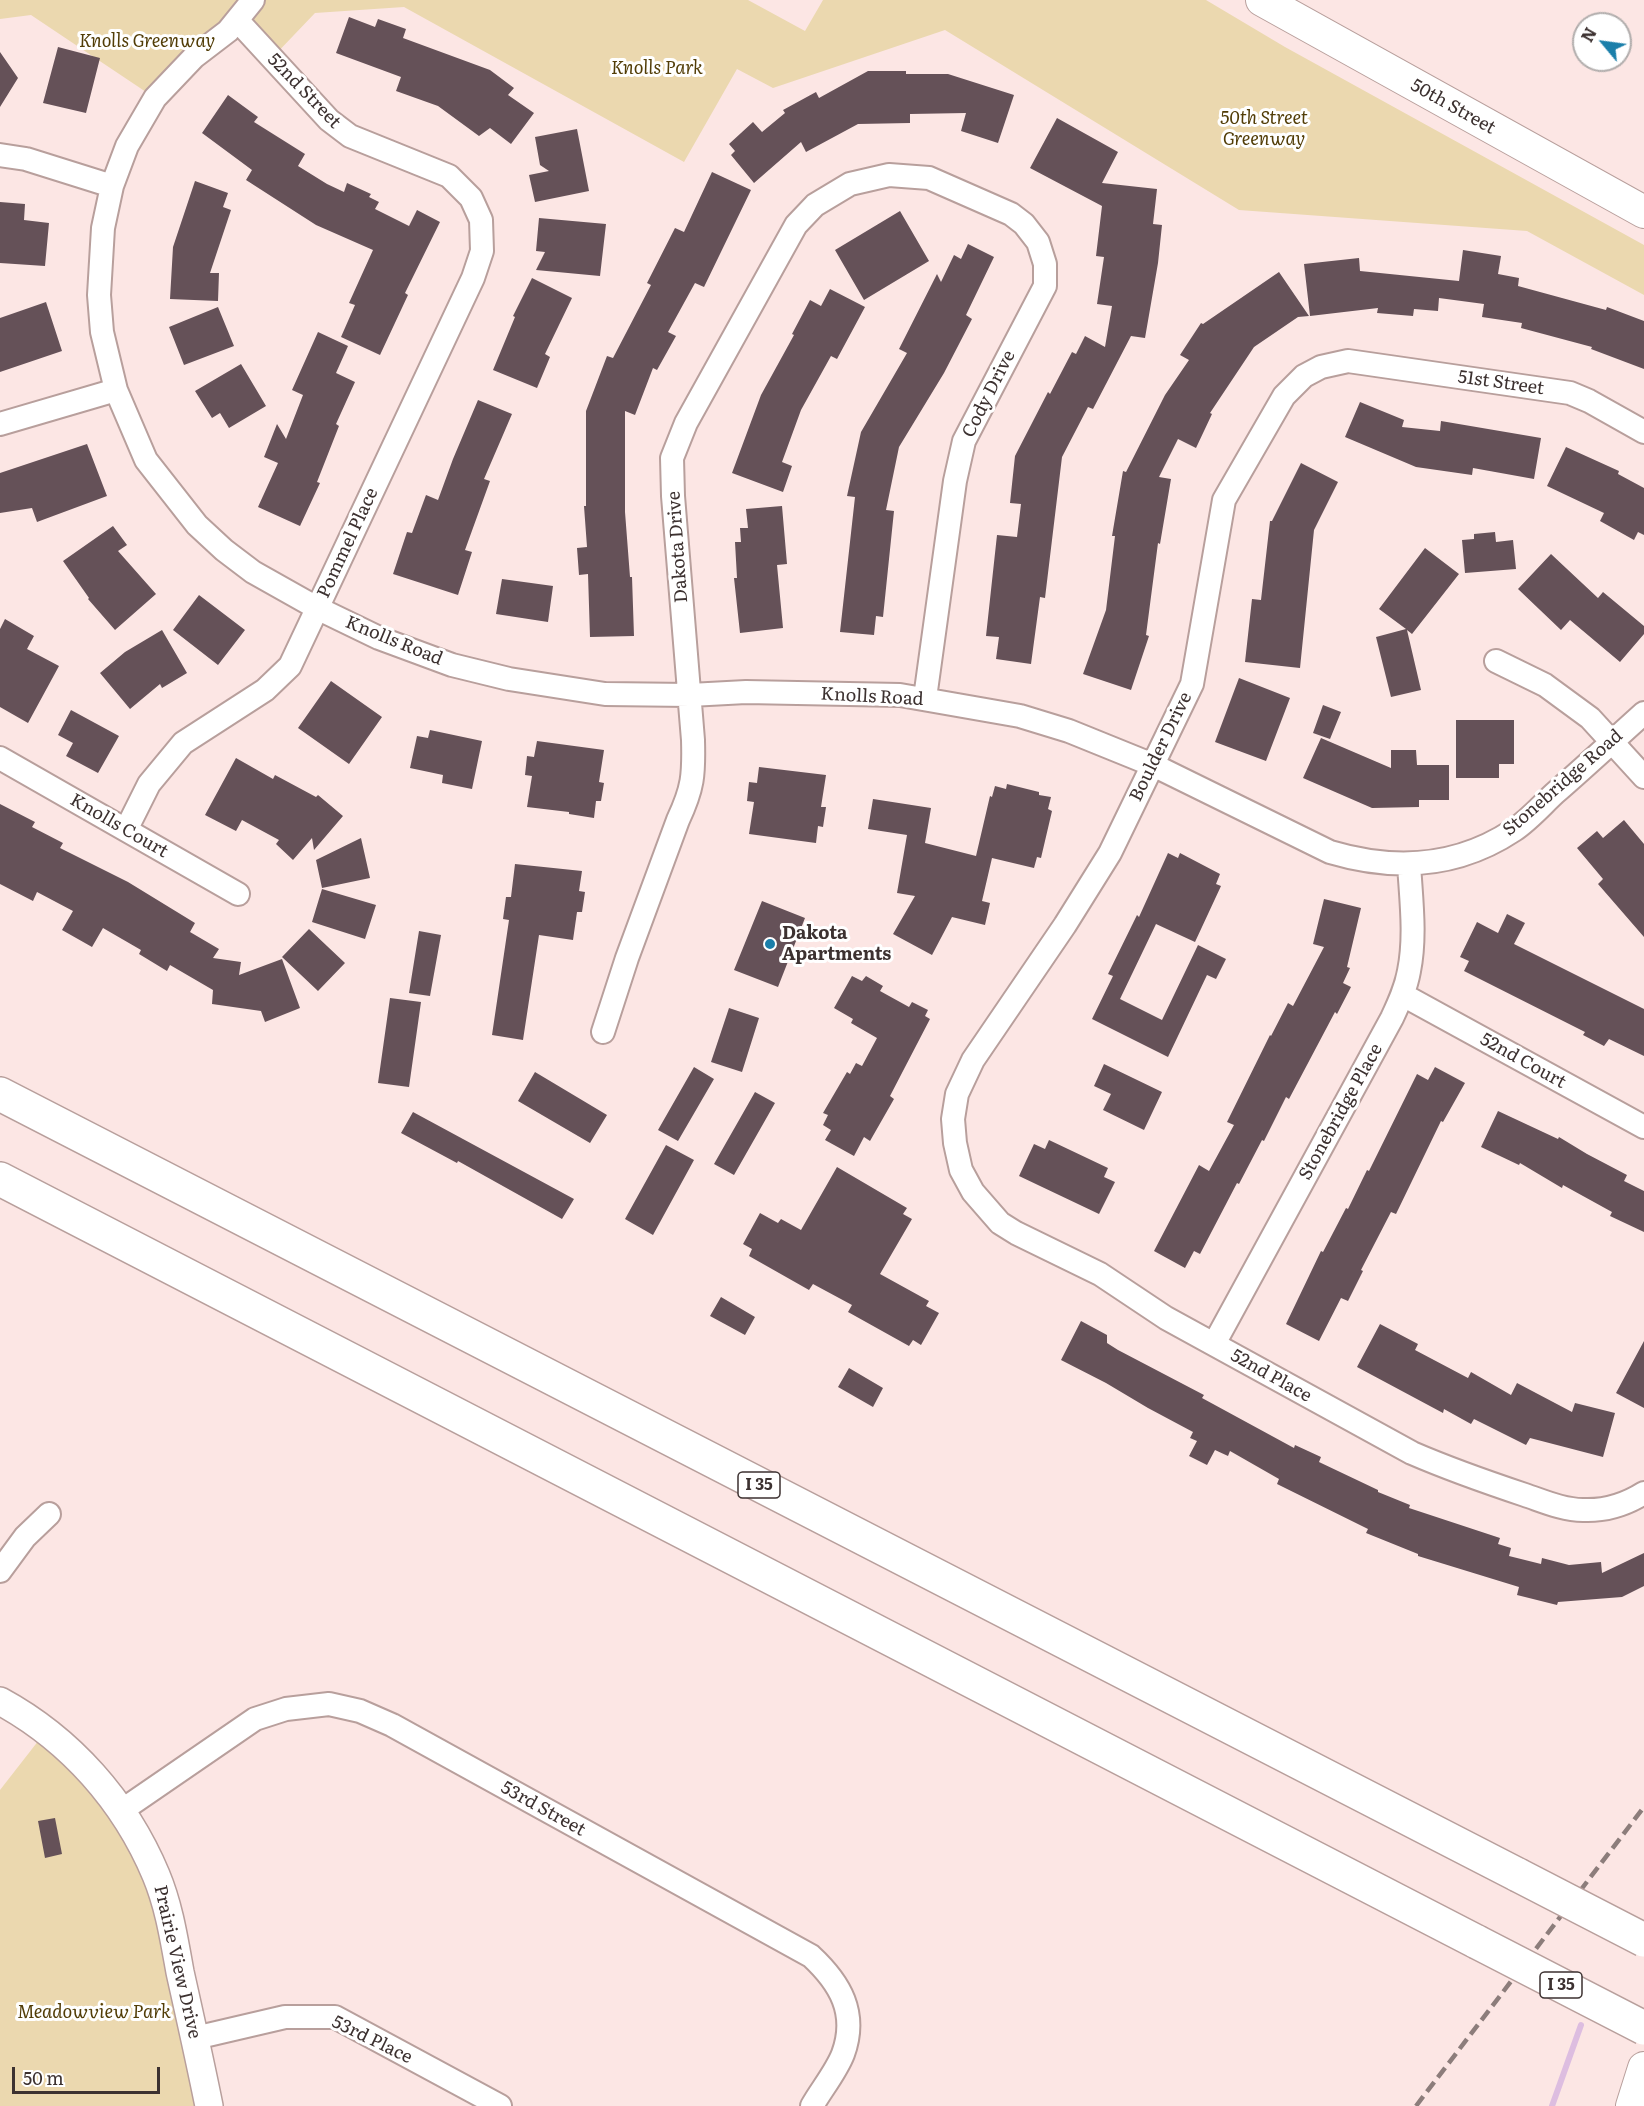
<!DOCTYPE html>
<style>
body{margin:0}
#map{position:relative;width:1644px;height:2106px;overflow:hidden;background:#fce6e4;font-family:Literata,serif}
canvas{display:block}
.north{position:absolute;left:1572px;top:12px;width:60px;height:60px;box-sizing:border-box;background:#fff;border:2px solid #b1adac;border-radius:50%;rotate:299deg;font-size:16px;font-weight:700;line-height:24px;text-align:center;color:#3c3130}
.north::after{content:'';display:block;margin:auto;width:21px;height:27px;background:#1b7faa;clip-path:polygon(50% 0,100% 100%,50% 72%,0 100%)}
.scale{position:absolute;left:12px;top:2067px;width:148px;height:27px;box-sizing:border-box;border:3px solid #3c3130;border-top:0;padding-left:8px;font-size:18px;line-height:21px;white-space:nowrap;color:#3c3130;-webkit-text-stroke:4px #fff;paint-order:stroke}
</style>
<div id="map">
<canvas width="1644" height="2106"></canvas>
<div class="north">N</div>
<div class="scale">50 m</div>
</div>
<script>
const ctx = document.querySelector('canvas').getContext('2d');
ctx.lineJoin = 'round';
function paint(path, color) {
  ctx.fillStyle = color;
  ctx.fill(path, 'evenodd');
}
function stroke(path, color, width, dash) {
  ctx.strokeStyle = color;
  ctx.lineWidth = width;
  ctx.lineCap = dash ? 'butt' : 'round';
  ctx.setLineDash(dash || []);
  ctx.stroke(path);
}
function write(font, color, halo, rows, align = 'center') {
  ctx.font = font + ' Literata,serif';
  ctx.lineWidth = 6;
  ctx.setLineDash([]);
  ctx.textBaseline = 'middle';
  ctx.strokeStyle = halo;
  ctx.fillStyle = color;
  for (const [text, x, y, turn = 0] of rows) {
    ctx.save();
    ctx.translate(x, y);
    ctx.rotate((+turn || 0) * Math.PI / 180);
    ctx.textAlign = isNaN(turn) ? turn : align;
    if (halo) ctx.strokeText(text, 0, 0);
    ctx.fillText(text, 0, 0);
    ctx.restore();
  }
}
const green = new Path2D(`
 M0,0H748L805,31L823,0H1206L1285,47L1644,245V295L1527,231L1239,210L945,30L773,88L737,69L684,162L404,7L315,13L272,58L237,20L155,98L31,15L0,19Z
 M46,1731L140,1842L209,2106H0V1790Z`);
const stream = new Path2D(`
 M1552,2106L1581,2025`);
const building = new Path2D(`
 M349,17L375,27L378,19L406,29L403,38L490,70L514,88L508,95L534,113L511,144L490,128L479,136L438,106L396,91L401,77L336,53Z
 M58,47L100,58L86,113L43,103Z
 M0,52L18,78L0,107Z
 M868,71H906V74H948L1014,95L998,143L961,131L966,113L910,114V123L858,124L806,152L801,142L754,183L731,155L735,151L729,144L753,122L762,132L785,113L783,110L816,92L819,98Z
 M228,95L258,117L254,122L305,154L298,166L327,184L344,192L347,183L371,194L369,197L379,202L375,209L409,226L417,210L440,222L405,293L408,295L380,355L341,337L355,305L349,303L373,250L316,225L246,180L252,170L202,133Z
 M1057,118L1118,152L1102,183L1157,189L1153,224L1162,225L1158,263L1145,338L1131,336L1093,409L1088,407L1062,457L1045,598L1040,597L1031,664L996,659L999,637L986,636L997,535L1017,537L1021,504L1010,503L1015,456L1048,392L1050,394L1072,352L1076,354L1085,336L1105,347L1112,306L1097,304L1104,257L1096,256L1102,206L1030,168Z
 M577,129L589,191L535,202L529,175L549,171L540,165L535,137Z
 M712,172L751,190L704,287L695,283L668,332L676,336L657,370L653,368L635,415L625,411V512L630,577H632L634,636L590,637L588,574L579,575L577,548L587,547L584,506H586V411L607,356L613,358L651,285L647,283L675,228L684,232Z
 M195,181L228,193L223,207L231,210L210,273H219L218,301L170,299L173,247Z
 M0,202L25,204L24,220L49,223L45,266L0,263Z
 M900,211L929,261L864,300L835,250Z
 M539,218L606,224L600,276L536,270L545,252L536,251Z
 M968,244L994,257L966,315L972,319L944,373L899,447L886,510L894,511L883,617L876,616L874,635L840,632L855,497L847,496L861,432L907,353L899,349L937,274L941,282L954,255L961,259Z
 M1463,250L1501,256L1498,274L1519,278L1518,286L1606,310L1607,307L1644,321V369L1591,349L1592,347L1521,328L1522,323L1482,317L1484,304L1439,298L1438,311L1414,309L1413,316L1377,313L1378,308L1310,316L1304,264L1359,258L1360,271L1459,281Z
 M1279,272L1309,316L1298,317L1254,347L1210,413L1212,414L1196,448L1178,439L1159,477L1171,479L1160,544L1158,543L1146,635L1149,636L1131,690L1083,674L1106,610L1115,536H1112L1123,471L1126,472L1165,395L1189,360L1180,355L1201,323L1203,324Z
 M532,278L572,298L545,354L550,357L537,388L493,370L515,317L513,316Z
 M830,289L865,307L837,359L831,356L801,410L782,462L792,466L783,492L732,473L761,395L794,335L792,334L810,300L821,306Z
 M46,302L62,351L0,372V318Z
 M218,307L234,346L184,365L169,327Z
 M318,332L348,346L336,373L355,382L336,424L339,426L317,482L320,483L300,526L258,507L278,463L264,457L277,424L286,439L303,395L292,390Z
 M241,364L266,406L229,428L220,413L212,418L195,391Z
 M478,400L512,414L484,479L490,481L465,550L472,552L458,595L393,574L407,532L412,533L426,495L438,500L453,459Z
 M1360,402L1404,420L1402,427L1440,431L1441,421L1541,438L1534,479L1473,468L1472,475L1416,467L1345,437Z
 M87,444L107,496L37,522L32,508L0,513V473Z
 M1566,447L1619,471L1618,474L1644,488V535L1638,532L1634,540L1600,521L1604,513L1547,486Z
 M1301,463L1338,482L1314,530L1300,668L1245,662L1252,599L1261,600L1270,521H1272Z
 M782,506L787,564L777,565L783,628L740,633L734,578H737L735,542H741L740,528H748L746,509Z
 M113,526L127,545L118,551L156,594L115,630L88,599L89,598L63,561Z
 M1495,532L1496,542L1513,540L1516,569L1465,573L1462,540L1474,539V534Z
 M1425,548L1459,574L1412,634L1407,630L1421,690L1391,697L1376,637L1406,629L1379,609Z
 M1551,554L1598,598L1603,592L1644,626V634L1620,662L1570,620L1561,630L1518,589Z
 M502,579L553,586L548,622L496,614Z
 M199,595L245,630L218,665L173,630Z
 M5,619L34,636L27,649L59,666L28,723L0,707V629Z
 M162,630L187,673L162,688L160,684L130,709L100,673L125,652Z
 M1239,678L1290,698L1266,761L1215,742Z
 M331,681L382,717L349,764L298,728Z
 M1323,705L1341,712L1330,739L1313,733Z
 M71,710L119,736L98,773L66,756L73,743L58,735Z
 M1456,720H1514V764H1499V778H1456Z
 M430,730L482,741L472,789L442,783L443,775L410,768L417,736L428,738Z
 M1321,738L1391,768V750H1416L1417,765H1449V800H1419V807L1372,808L1303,778Z
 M537,741L604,750L599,782L604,783L601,801H596L594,818L569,814V812L527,807L532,776L525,775L527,756L534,757Z
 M236,758L273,779L275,775L316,797L318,795L343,816L314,850L312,838L293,860L276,844L279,840L242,820L236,831L205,815Z
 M759,767L826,775L821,807H826L823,827L818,826L816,843L749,834L754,802L747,801L749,782L757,783Z
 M1007,784L1039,792V795L1051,797L1048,809L1052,811L1041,858L1037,857L1034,868L992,858L982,901L990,903L985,925L952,917L932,955L893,934L915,896L897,893L907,835L868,829L873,799L931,808L925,843L976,856L990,796L992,797L995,786L1006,789Z
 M0,804L35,822L32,827L63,843L60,848L128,882L195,923L190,932L219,949L213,958L241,962L239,975L282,959L300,1008L265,1022L261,1011L212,1004L213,990L170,965L167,971L139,954L141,950L103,928L92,947L62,930L73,911L37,892L33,901L0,884Z
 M1624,820L1644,844V937L1598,884L1603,879L1577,848L1597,831L1603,838Z
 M361,838L370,878L322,888L316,860Z
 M1168,853L1178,858L1180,853L1220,874L1216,884L1221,886L1195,942L1156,924L1120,999L1162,1020L1198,945L1226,959L1216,979L1207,975L1168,1057L1092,1019L1113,976L1108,974L1137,915L1139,917Z
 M515,864L582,871L579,891L585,892L582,912H577L573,940L539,935L523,1040L492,1035L509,920L503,919L506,897H511Z
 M322,889L376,905L365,939L312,922Z
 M1324,899L1361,908L1347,967L1350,968L1343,983L1351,987L1337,1014L1335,1012L1289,1099L1286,1097L1264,1141L1262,1140L1239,1184L1237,1183L1200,1254L1194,1251L1185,1268L1154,1251L1199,1165L1209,1171L1234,1125L1227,1122L1270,1035L1271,1036L1288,1003L1293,1006L1324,947L1313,944Z
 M762,901L805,918L778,987L734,970Z
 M1507,914L1525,923L1514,944L1644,1009V1056L1609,1039L1604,1046L1583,1035L1585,1032L1464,971L1469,961L1460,957L1477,922L1498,933Z
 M309,929L345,963L318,991L282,957Z
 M419,931L441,935L430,996L409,993Z
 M852,976L862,981L866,976L883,986L880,991L909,1007L912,1002L928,1010L925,1016L930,1019L890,1096L894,1099L870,1141L864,1137L854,1156L825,1140L831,1130L823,1125L828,1115L823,1113L847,1072L850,1074L856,1063L862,1066L877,1038L851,1023L853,1019L834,1008Z
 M390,998L421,1002L409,1087L378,1083Z
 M729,1008L759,1018L742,1072L711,1062Z
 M1104,1064L1162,1092L1144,1130L1103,1110L1111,1094L1094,1086Z
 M694,1067L714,1079L678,1141L658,1130Z
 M1435,1067L1465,1083L1443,1122L1441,1121L1396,1214L1391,1212L1361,1270L1363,1271L1348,1301L1341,1298L1319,1341L1286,1324L1321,1251L1323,1252L1346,1208L1348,1209L1367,1170L1369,1171L1417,1074L1428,1080Z
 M535,1072L607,1115L590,1143L518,1101Z
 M755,1092L775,1103L734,1175L714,1164Z
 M1498,1111L1558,1139L1559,1137L1587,1154L1627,1175L1624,1181L1644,1191V1232L1610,1216L1612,1212L1563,1185L1562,1188L1520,1163L1519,1165L1481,1147Z
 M413,1112L574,1199L562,1219L458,1161L457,1163L401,1133Z
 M1049,1140L1108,1168L1104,1177L1115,1182L1099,1214L1019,1176L1034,1144L1045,1149Z
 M666,1145L694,1160L653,1235L625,1219Z
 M837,1167L907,1208L903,1214L912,1219L880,1274L929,1301L926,1306L939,1313L921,1345L913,1340L909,1346L848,1312L852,1305L813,1284L809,1290L749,1256L752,1249L743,1244L760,1213L778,1223L781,1219L801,1230Z
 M721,1297L755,1317L745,1335L710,1316Z
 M1081,1321L1107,1335V1343L1118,1350L1204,1395L1202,1398L1294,1448L1295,1445L1321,1457L1319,1462L1378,1490V1492L1410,1505L1409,1508L1500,1538L1498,1544L1511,1548L1509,1556L1541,1564L1542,1558L1569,1565L1601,1562L1602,1573L1644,1553V1586L1622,1597L1558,1602L1557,1605L1517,1595L1519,1587L1418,1556V1554L1366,1533L1368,1529L1277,1484L1279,1479L1230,1451L1228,1456L1215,1450L1207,1465L1189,1456L1197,1441L1190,1438L1193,1432L1148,1408L1106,1383L1061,1360Z
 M1380,1324L1418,1344L1415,1350L1468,1378L1471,1372L1511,1395L1517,1383L1572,1412L1575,1403L1615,1413L1603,1457L1530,1438L1526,1445L1474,1419L1471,1424L1444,1409L1443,1413L1357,1367Z
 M1644,1341V1408L1616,1393Z
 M849,1368L883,1388L873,1407L838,1387Z
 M55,1818L62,1854L45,1858L38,1821Z`);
const minor = new Path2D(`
 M253,0L228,31L194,57L155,98L127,146L112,186L103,228L99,295L102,332L116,390L146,460L197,525L224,550L253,572L317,608L379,638L452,665L509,679L605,694L690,695L746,692L900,695L1020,716L1069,731L1153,765L1330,852C1394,871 1457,868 1514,830C1529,820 1542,805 1555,793C1585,767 1614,740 1644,713
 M0,155L26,159L112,186
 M0,424L116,390
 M1644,432L1589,401L1570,393L1348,361L1321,367L1304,376L1284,396L1224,500L1192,684L1110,853L1065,925L973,1060L957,1094L953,1119L955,1143L961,1170L973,1192L1000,1223L1016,1233L1100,1274L1166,1318L1412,1453C1449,1469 1486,1482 1525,1495C1543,1501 1563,1510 1583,1510C1605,1511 1625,1505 1644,1493
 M1496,661L1545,685L1590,718L1644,777
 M0,758L238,894
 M126,830L149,784L183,743L265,690L290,666L473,278L482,251L481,220L471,198L449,176L350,136L329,120L237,20
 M1403,995L1644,1127
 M603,1032L627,958L678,820C693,788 694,775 693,740L673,496L672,458L686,423L796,225L815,205L850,184L889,175L929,178L1011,214L1024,224L1038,242L1045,264V286L964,441L955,481L925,698
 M1214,1344L1392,1018C1399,1003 1406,988 1409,971C1416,936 1411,899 1409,864
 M0,1571L25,1537L49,1514
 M121,1811L255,1719L286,1709L329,1704L360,1711L392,1725L811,1956C840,1983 858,2013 843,2054C836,2072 821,2090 812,2106
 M195,2038L285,2017H335L500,2106`);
const tertiary = new Path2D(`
 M0,1701C70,1739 125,1801 156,1875C169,1906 174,1939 180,1972C190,2017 200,2061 209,2106`);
const secondary = new Path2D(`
 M1262,0L1644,212
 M1632,2106L1644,2068`);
const motorway = new Path2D(`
 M0,1094L1518,1875
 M0,1179L1477,1942`);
const rail = new Path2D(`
 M1416,2106L1644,1807`);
const motorwayBridge = new Path2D(`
 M1518,1875L1644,1940
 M1477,1942L1644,2028`);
const markers = [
 [770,944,6,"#1b7faa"]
];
const shields = [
 [759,1485,42],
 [1561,1985,42]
];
const shieldNames = [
 ["I 35",759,1485],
 ["I 35",1561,1985]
];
const parkNames = [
 ["Knolls Greenway",147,42],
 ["Knolls Park",657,69],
 ["50th Street",1264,119],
 ["Greenway",1264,140],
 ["Meadowview Park",94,2013]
];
const streetNames = [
 ["52nd Street",304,91,46],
 ["50th Street",1453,107,29],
 ["51st Street",1501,383,8],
 ["Cody Drive",989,394,-63],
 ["Pommel Place",348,543,-65],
 ["Dakota Drive",678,547,-94],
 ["Knolls Road",394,641,22],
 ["Knolls Road",872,697,3],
 ["Boulder Drive",1161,747,-64],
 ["Stonebridge Road",1563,783,-41],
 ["Knolls Court",119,826,30],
 ["52nd Court",1523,1061,29],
 ["Stonebridge Place",1341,1112,-61],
 ["52nd Place",1271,1376,29],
 ["53rd Street",543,1809,29],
 ["Prairie View Drive",177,1962,77],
 ["53rd Place",372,2040,26]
];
const poiNames = [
 ["Dakota",782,934],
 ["Apartments",782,955]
];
paint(green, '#ebd8af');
stroke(stream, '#ddbde0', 6);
paint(building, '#655158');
stroke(minor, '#b89f9c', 26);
stroke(tertiary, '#b89f9c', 30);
stroke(secondary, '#b89f9c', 34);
stroke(motorway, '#b89f9c', 36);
stroke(minor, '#fff', 22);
stroke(tertiary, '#fff', 27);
stroke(secondary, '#fff', 32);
stroke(motorway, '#fff', 33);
stroke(rail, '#8c7d7b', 4.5, [12, 6]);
stroke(motorwayBridge, '#b89f9c', 36, []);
stroke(motorwayBridge, '#fff', 33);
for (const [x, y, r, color] of markers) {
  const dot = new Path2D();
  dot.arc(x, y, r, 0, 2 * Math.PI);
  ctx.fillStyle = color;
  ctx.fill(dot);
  stroke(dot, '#fff', 2);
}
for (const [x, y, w] of shields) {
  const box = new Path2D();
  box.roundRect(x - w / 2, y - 13, w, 26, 4.5);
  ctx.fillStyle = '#fff';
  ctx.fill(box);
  stroke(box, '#3c3130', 1.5);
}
write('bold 16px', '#3c3130', null, shieldNames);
write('italic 18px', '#523d07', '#fff', parkNames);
write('18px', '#3c3130', '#fff', streetNames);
write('bold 18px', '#3c3130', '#fff', poiNames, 'left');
</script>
